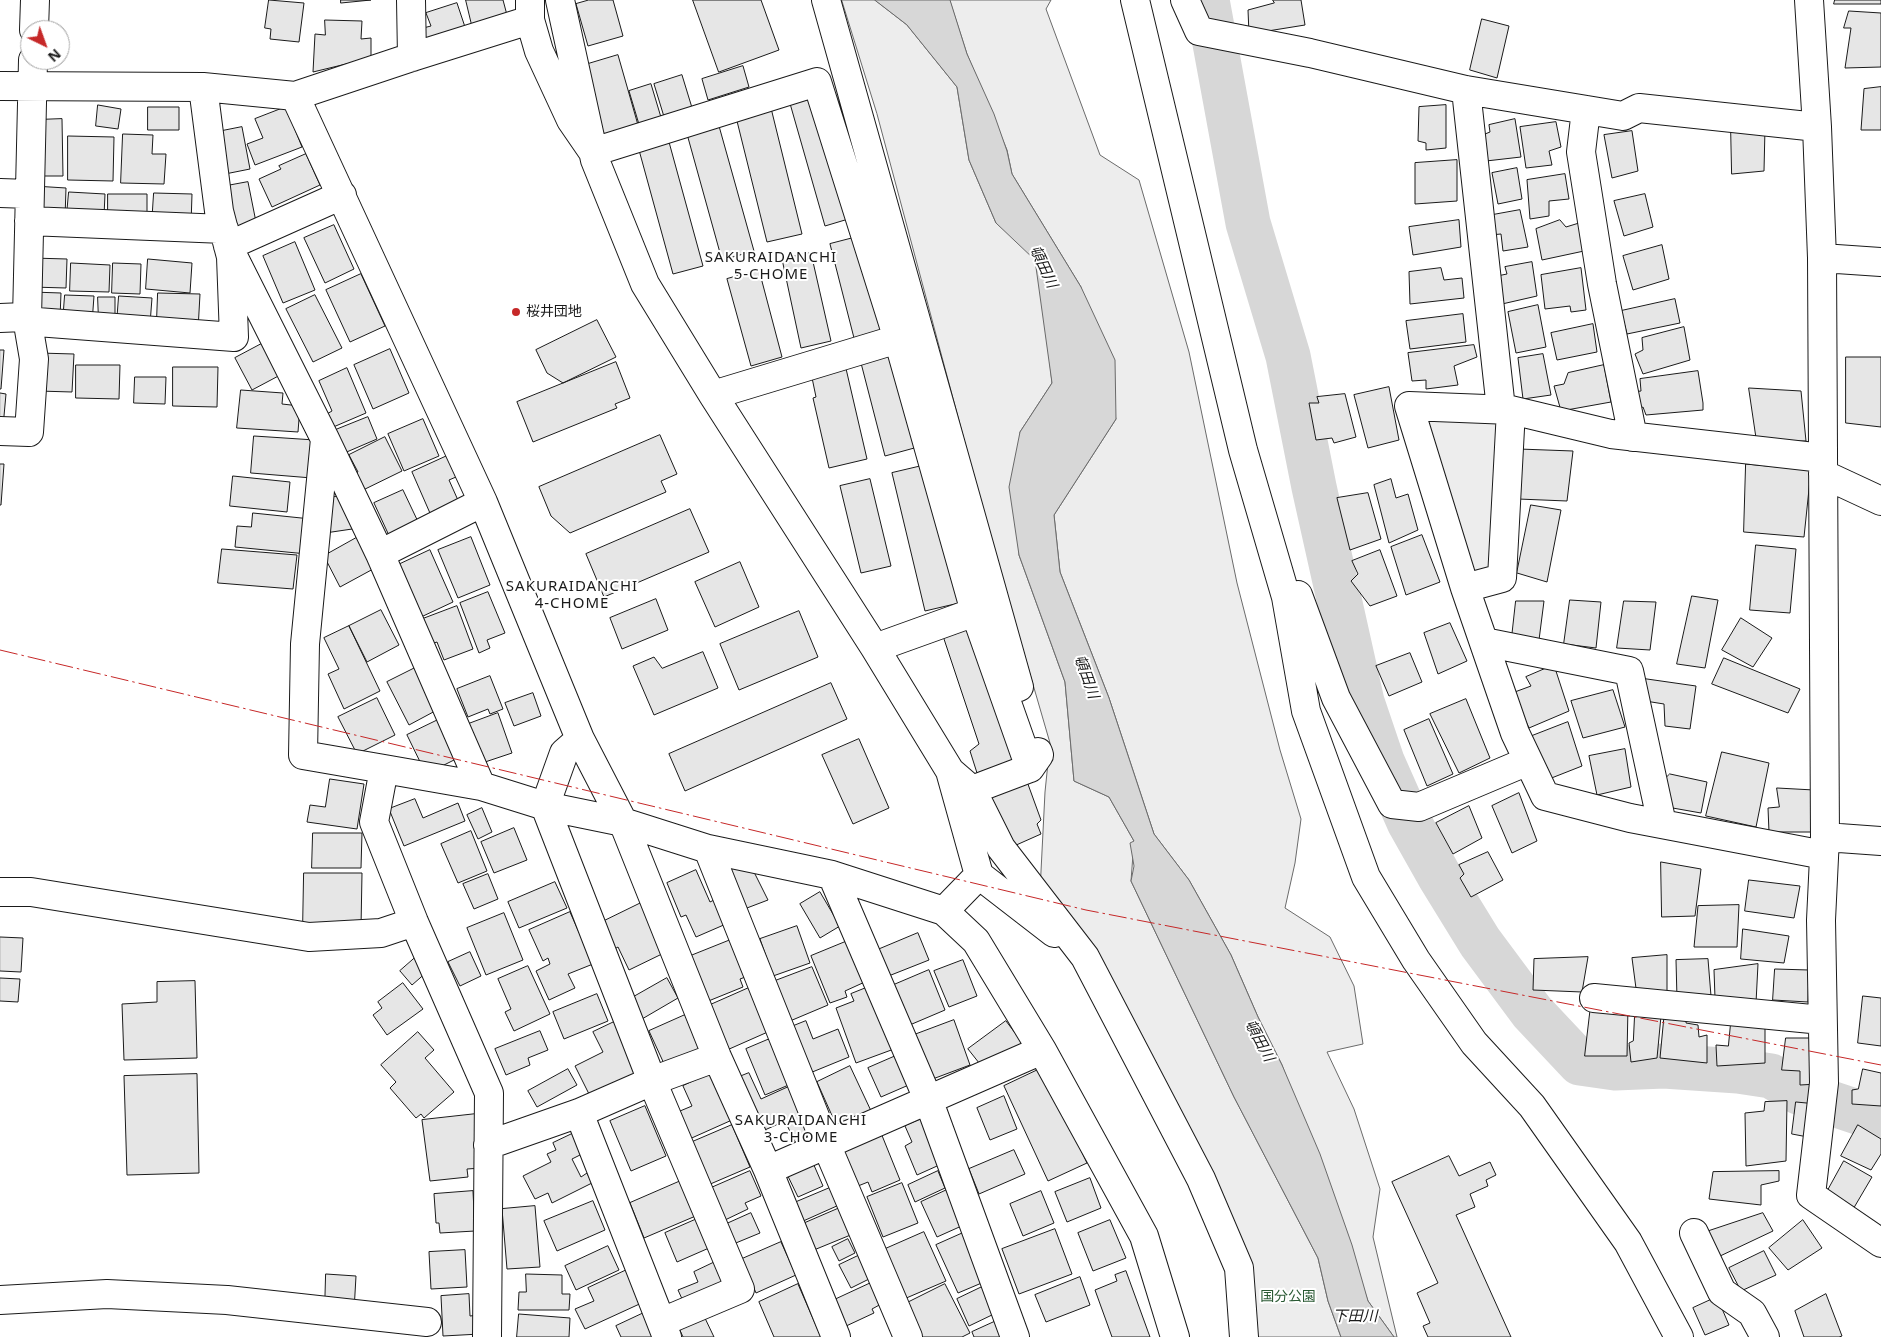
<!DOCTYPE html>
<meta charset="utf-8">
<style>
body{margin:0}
#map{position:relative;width:1881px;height:1337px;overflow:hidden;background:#fff;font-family:"Noto Sans",sans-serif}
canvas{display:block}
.north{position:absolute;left:20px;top:20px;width:50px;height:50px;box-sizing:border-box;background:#fff;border:1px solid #a3a3a3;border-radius:50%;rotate:138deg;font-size:14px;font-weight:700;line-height:20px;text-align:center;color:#1a1a1a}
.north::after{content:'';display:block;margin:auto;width:18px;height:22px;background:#c62828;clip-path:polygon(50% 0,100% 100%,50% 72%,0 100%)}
</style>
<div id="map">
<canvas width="1881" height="1337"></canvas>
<div class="north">N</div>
</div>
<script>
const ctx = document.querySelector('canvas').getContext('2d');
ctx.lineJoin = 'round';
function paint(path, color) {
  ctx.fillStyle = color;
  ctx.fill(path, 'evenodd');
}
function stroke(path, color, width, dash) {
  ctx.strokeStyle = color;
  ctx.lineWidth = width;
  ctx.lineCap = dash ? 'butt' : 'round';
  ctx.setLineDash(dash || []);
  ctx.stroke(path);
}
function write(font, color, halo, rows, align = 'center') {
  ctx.font = font + ' "Noto Sans","Noto Sans JP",sans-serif';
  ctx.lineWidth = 4;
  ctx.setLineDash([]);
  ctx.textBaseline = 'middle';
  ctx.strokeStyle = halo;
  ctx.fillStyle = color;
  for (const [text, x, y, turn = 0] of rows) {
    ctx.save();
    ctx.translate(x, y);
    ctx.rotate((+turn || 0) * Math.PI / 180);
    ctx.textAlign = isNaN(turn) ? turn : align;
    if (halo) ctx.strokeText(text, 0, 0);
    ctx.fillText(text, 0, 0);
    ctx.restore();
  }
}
const built = new Path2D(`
 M842,0H875L907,25L957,87L969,160L996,223L1039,260L1052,383L1020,432L1019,555L1065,682L1074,781L1109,797L1134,841L1131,881L1234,1097L1318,1258L1328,1301L1341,1337H1252L1248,1275L1040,891L1045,792L1050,743L989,533L877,114Z
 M950,0H1051L1046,9L1100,155L1139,180L1189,352L1237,583L1280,750L1301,819L1295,863L1285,908L1330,937L1354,986L1363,1044L1327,1052L1354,1109L1380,1189L1373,1237L1397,1337H1394L1368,1301L1282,1065L1258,1017L1231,955L1189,880L1154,834L1109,698L1060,572L1054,515L1116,419L1081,287L1012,174L1007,150L967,54Z
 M1418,415L1504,417L1492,570L1468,578Z`);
const water = new Path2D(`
 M875,0H950L967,54L994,114L1007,151L1012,174L1081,287L1115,360L1116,419L1054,515L1060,572L1109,698L1154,834L1189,880L1231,955L1258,1017L1282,1065L1320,1154L1352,1245L1368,1301L1394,1337H1341L1328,1301L1318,1258L1234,1097L1131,881L1134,866L1130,843L1134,841L1109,797L1074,781L1065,682L1019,555L1009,487L1020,432L1052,383L1035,260L996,223L969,160L957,87L907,25Z`);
const river = new Path2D(`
 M1207,0L1248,223L1288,356L1314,487L1362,702L1382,761L1409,822L1440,877L1480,942L1532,1012L1580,1063L1615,1068L1664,1066L1738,1071L1771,1076L1798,1092L1881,1120`);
const building = new Path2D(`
 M269,0L304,3L299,42L270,39L271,29L265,28Z
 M341,0H371L341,3Z
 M466,0H503L507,15L472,25Z
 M589,0H613L623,36L588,46L576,4Z
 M693,0H761L779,50L719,72Z
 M1273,0H1301L1305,25L1249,34L1248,10L1274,3Z
 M1835,0H1881V4H1834Z
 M457,3L466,30L425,45L419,29L431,26L426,13Z
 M1849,11L1881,13V67L1845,68L1851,28H1844Z
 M1482,19L1509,26L1497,78L1470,70Z
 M325,20L362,21L361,39L371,38V58L313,72L315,34L325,35Z
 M618,55L640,132L599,144L578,67Z
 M743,66L749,87L708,100L702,79Z
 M682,75L693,111L665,120L654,84Z
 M651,84L663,124L641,131L629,91Z
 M1881,87V130H1861L1864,89Z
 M820,92L855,217L825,226L789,100Z
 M98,105L121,109L118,129L96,126Z
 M1446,105V148L1426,150V143L1418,141L1419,107Z
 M148,107H179V130H148Z
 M286,107L302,147L255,165L247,144L263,138L255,119Z
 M771,108L802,234L767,242L736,117Z
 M62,119L63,176H36V120Z
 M1515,119L1521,157L1486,161L1485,134L1490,132L1489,125Z
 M1556,122L1561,147L1549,151L1552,165L1526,168L1520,127Z
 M719,126L754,251L722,260L687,134Z
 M242,127L250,169L220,175L212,133Z
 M1731,127L1765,128L1764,171L1732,174Z
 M1632,131L1638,171L1612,178L1604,135Z
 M123,134L153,135L152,154H166L164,184L121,183Z
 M68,136L114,137L113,181L68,180Z
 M669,142L703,266L673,274L639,150Z
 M306,154L320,185L272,207L259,179L281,169L279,166Z
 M1457,160V201L1415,204V163Z
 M1517,168L1522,199L1498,204L1492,173Z
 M1565,174L1569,199L1549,201V216L1530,219L1527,180Z
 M248,182L256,222L230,228L221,187Z
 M34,186L66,188L65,218L33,217Z
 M69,192L105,194L104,216L67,214Z
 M154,193L192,194L191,225L152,224Z
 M108,194H147V221L108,220Z
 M1645,194L1653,227L1624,236L1614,201Z
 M1520,210L1528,247L1503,251L1501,234L1490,235L1487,216Z
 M1459,220L1461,247L1413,255L1409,227Z
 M1560,220L1566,227L1579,223L1584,251L1542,260L1536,229Z
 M334,225L354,269L325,283L304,238Z
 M861,236L886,330L854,338L830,244Z
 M295,242L315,290L283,303L263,256Z
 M1662,245L1669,279L1633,290L1623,256Z
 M811,253L831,341L801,348L782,259Z
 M32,258L67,259L66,288L31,287Z
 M148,259L192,263L190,293L146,289Z
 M1532,262L1537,296L1502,304L1497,276L1507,274L1505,267Z
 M71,263L110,265L109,292L70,291Z
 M113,263L141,264L140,294L112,293Z
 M1441,268L1444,280L1462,278L1464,298L1410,304L1409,272Z
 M1581,268L1586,310L1571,312L1570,306L1545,309L1541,275Z
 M759,270L782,357L751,366L727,279Z
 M361,274L385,326L350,342L326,290Z
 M32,292L61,293L60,318L31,317Z
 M158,293L200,294L198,330L157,319Z
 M65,295L94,296L92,323L63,322Z
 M315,295L342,348L313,362L286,309Z
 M119,296L152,298L150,324L117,322Z
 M98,297H115V322H99Z
 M1675,299L1680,323L1627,334L1621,311Z
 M1538,305L1546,347L1516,353L1508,312Z
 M1463,314L1466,342L1410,349L1406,321Z
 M597,320L616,357L563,383L547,373L536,350Z
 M1593,324L1597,352L1557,360L1551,333Z
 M1684,327L1690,360L1643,374L1635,354L1643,350L1642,338Z
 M267,341L284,373L252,390L235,358Z
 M1474,345L1477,357L1454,366L1458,385L1426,389V380L1412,381L1408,353Z
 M390,349L409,393L373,409L354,365Z
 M0,350H4L1,389H0Z
 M39,353L74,354L72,392L38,391Z
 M894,354L918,447L885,456L861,363Z
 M1543,354L1551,395L1523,399L1518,358Z
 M1846,357H1881V427L1846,423Z
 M844,360L867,459L829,468L813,398L816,397L810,368Z
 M616,362L630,398L615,404L617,408L533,442L517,402Z
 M76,365H120L119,399L76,398Z
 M1604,365L1611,402L1561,411L1554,386L1564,384L1568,373Z
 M173,367H218L217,407L173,406Z
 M347,368L366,413L331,428L325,415L332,411L319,381Z
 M1698,371L1703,403V410L1646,415L1643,407L1637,410L1633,392L1641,391L1640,379Z
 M135,377H166L165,404L134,403Z
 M1389,387L1399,440L1368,448L1354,395Z
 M1749,388L1801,391L1806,441L1757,442Z
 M241,390L283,393L282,404L300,406L298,432L237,428Z
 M0,393L6,394L3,427H0Z
 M1345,394L1356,437L1334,443L1332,438L1316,440L1309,403H1319L1317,397Z
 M368,417L377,439L342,454L333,431Z
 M423,419L439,456L404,471L388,434Z
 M660,435L677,474L661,481L666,492L570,533L551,516L539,487Z
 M254,436L315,440L312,478L251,473Z
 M385,437L402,471L359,492L352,476L358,472L349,455Z
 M1519,449L1573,451L1567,501L1518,499Z
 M447,456L456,477L449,480L461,507L433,520L412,472Z
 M0,464H4L1,505H0Z
 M1746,464L1811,470L1804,537L1744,532Z
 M926,465L959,603L925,611L892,473Z
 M233,476L290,482L287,512L230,506Z
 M870,479L891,566L861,573L840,486Z
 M1391,479L1396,498L1408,494L1418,530L1389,543L1374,485Z
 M403,490L421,528L392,542L374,503Z
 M1368,493L1381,539L1350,550L1337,498Z
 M344,495L359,528L325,533V499Z
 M1531,505L1561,510L1547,582L1517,573Z
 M690,509L709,552L604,597L586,554Z
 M253,513L311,519L307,554L235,547L237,526L251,527Z
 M1422,535L1440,582L1406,595L1391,547Z
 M358,537L375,568L340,587L324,556Z
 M471,537L490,585L458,598L438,550Z
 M1756,545L1796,549L1790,613L1750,610Z
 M222,549L297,555L293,589L218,583Z
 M430,550L453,602L421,617L398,565Z
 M1380,550L1397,596L1370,606L1351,581L1358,574L1352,561Z
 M740,562L759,607L715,627L695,582Z
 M488,592L505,633L487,640L490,648L479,653L460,603Z
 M1692,596L1718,600L1705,668L1677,664Z
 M656,599L668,630L622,649L610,618Z
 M1570,600L1601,602L1596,648L1564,644Z
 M1516,601H1544L1539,640L1512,637Z
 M1624,601L1656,602L1650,650L1617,648Z
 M457,606L473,649L444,660L437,642L429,645L420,620Z
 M381,610L399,645L367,662L349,626Z
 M799,611L818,657L739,690L720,644Z
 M1741,618L1772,638L1753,667L1722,650Z
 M1450,623L1467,661L1438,674L1424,633Z
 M349,626L380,691L344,709L328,674L339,669L324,638Z
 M972,626L1017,759L977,773L970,751L979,744L943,636Z
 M703,652L718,688L654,715L633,666L654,657L662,668Z
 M1410,653L1422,682L1389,696L1376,666Z
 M1724,658L1800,689L1788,713L1712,684Z
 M1554,665L1569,711L1529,728L1512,693L1531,686L1526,677Z
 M415,668L437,710L409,725L387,682Z
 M490,676L503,709L490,714L488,709L468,717L457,689Z
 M1640,678L1696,686L1690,729L1665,726L1664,704L1639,700Z
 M831,683L847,719L685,791L669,754Z
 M1613,690L1625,727L1583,738L1571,701Z
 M533,693L541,716L514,726L505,703Z
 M377,698L395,735L357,754L338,717Z
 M1466,699L1490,758L1459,773L1430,714Z
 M498,713L512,753L479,764L463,726Z
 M440,719L460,757L426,774L407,735Z
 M1429,719L1453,774L1427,786L1404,730Z
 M1568,722L1582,766L1549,779L1532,736Z
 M859,739L889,808L853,824L822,755Z
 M1625,749L1631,787L1597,795L1589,756Z
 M1722,752L1769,763L1756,827L1706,816Z
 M1670,774L1707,782L1701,813L1667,807L1659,785Z
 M1025,776L1041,820L1037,824L1041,834L1014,846L986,791Z
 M330,779L364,784L357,829L307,822L310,805L325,807Z
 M1777,788L1814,790V832H1769L1768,808L1779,807Z
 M1519,793L1537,841L1512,853L1492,806Z
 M415,799L423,818L458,803L465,821L404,846L389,809Z
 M1469,806L1482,838L1453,854L1436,823Z
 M482,808L492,832L478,839L467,815Z
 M514,828L527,860L494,873L481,842Z
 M471,831L487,871L458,883L441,844Z
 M313,833H362L361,868H312Z
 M1488,852L1503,880L1471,897L1460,878L1464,874L1459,865Z
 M1661,862L1701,869L1695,916L1662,917Z
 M733,867L754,872L768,900L739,911L726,873Z
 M696,870L710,902L716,899L726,924L696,937L686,915L681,917L667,883Z
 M304,873H362L361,928H303Z
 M488,874L498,899L474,909L463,884Z
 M1749,880L1800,886L1794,918L1745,911Z
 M555,882L567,908L519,928L508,902Z
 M820,892L840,926L820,938L800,904Z
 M641,903L664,953L629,970L618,947L609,952L596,925Z
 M1739,905L1737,947H1694L1698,906Z
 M570,912L593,964L568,974L575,988L549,1000L536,971L550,964L548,958L543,961L529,930Z
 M504,913L523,960L486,975L467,928Z
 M797,926L810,963L773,976L760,939Z
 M1743,929L1789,936L1784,963L1741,959Z
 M918,933L929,960L886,977L875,951Z
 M0,937L23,938L21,972L0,971Z
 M733,939L748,976L740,979L743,987L706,1002L688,957Z
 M850,940L867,981L845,991L847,997L830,1003L811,956Z
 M470,952L481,976L460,986L448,962Z
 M1667,955V995L1637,996L1632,958Z
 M416,957L428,971L412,985L400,971Z
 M1588,957L1582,992L1533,990L1534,959Z
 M1708,959L1711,996L1677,999L1676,960Z
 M963,960L977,996L949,1007L934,971Z
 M1758,964L1756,1003L1715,998L1714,970Z
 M528,966L550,1014L514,1031L505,1012L511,1009L498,979Z
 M812,967L828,1005L790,1021L775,981Z
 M1775,969L1809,970L1808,1002L1773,1000Z
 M929,970L945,1010L905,1027L889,987Z
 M0,978L20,979L18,1002L0,1001Z
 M667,978L678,998L642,1019L630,999Z
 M195,981L197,1058L124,1060L122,1004L157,1002V982Z
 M403,983L423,1009L387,1035L373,1015L382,1008L378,1002Z
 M871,986L894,1049L856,1063L836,1008L854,1001L851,994Z
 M751,987L770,1031L727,1050L708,1006Z
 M597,994L608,1021L564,1039L553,1012Z
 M1863,996L1881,998V1046L1858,1043Z
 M1591,1005L1628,1006L1627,1056H1585Z
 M1687,1014L1686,1023L1698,1025L1699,1037L1707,1035V1063L1660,1058L1664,1016Z
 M685,1015L701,1052L666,1068L649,1031Z
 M1635,1015L1661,1016L1657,1058L1631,1062L1629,1043L1633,1041Z
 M954,1020L970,1065L930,1080L914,1035Z
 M806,1021L813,1039L838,1029L849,1057L805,1075L786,1029Z
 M1006,1021L1025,1046L987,1073L968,1049Z
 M614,1022L640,1074L591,1098L575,1066L603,1052L593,1032Z
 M1731,1023L1765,1027V1063L1717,1066L1716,1045L1728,1046Z
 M540,1031L548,1050L528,1058L530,1065L506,1075L495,1049Z
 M418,1032L434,1050L425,1058L454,1092L424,1118L421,1114L416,1118L390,1088L396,1082L381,1065Z
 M772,1038L791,1084L765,1095L746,1049Z
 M1786,1038H1815L1818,1084L1800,1085V1071L1782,1070Z
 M898,1055L911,1084L881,1097L868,1068Z
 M850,1066L872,1113L838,1129L817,1082Z
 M1042,1068L1087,1163L1048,1181L1004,1086Z
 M568,1069L577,1085L537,1107L528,1091Z
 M1863,1069L1881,1073V1106L1852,1104V1090L1858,1089Z
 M711,1073L732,1120L685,1141L677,1122L683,1120L680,1111L692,1106L683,1086Z
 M749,1073L761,1099L794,1084L816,1132L795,1142L785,1121L758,1133L734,1079Z
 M197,1074L199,1173L127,1175L124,1076Z
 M1004,1096L1017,1129L990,1140L977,1108Z
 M1787,1101L1786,1161L1746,1166L1745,1113L1764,1111L1765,1102Z
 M1796,1102L1817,1104L1813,1138L1792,1134Z
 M645,1106L666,1156L631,1171L610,1121Z
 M476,1114L482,1168L467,1169L468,1177L430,1181L422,1120Z
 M926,1117L946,1162L917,1175L905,1146L912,1142L905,1126Z
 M732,1125L750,1167L708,1185L690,1143Z
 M1858,1125L1881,1139V1154L1871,1170L1841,1156Z
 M574,1133L584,1153L572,1159L581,1177L587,1173L592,1183L552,1203L548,1193L535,1199L523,1176L551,1162L547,1154L556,1150L553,1143Z
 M881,1133L900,1180L872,1192L868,1182L858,1186L840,1142Z
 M1014,1150L1025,1174L979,1194L969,1169Z
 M810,1156L823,1186L798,1197L784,1168Z
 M1449,1156L1459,1176L1490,1162L1496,1175L1486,1180L1488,1186L1470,1194L1475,1207L1456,1215L1511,1337H1428L1423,1326L1430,1323L1417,1293L1438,1283L1392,1182Z
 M1844,1161L1872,1177L1852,1211L1827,1192Z
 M750,1171L761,1196L745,1203L748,1209L725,1220L711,1188Z
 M938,1171L945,1188L915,1202L908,1185Z
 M1779,1171V1181L1761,1185V1205L1709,1199L1713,1172Z
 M1090,1178L1101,1208L1067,1222L1055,1192Z
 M683,1180L698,1215L644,1238L630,1203Z
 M902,1183L918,1223L883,1237L867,1197Z
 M832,1187L839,1205L801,1222L794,1203Z
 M949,1189L966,1224L937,1237L921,1202Z
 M473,1191L475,1231L440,1233L439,1223H436L434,1194Z
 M1041,1191L1054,1223L1023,1236L1010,1204Z
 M593,1201L605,1230L557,1251L544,1221Z
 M535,1206L540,1267L507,1269L502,1209Z
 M842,1207L853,1234L809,1252L798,1226Z
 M751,1213L760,1233L731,1245L722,1226Z
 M1763,1213L1773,1231L1718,1257L1706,1232Z
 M697,1219L709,1248L677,1262L665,1233Z
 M1110,1220L1126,1258L1093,1271L1078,1233Z
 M1803,1220L1822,1248L1788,1270L1769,1248Z
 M972,1229L984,1282L958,1293L936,1245Z
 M1055,1229L1072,1274L1019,1294L1002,1249Z
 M924,1232L946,1281L904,1299L883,1250Z
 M848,1239L855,1253L839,1261L832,1247Z
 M781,1242L796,1275L756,1293L742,1259Z
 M608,1246L619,1270L576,1290L565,1266Z
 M465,1250L467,1287L431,1289L429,1252Z
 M1764,1251L1776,1275L1741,1291L1729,1268Z
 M862,1254L873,1277L851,1288L839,1265Z
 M715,1262L728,1292L687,1310L678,1290L698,1282L694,1272Z
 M631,1268L646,1301L585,1329L575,1309L594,1301L588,1288Z
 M1126,1271L1150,1337H1112L1095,1290L1117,1281L1115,1275Z
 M326,1274L356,1276L354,1311L325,1310Z
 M526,1274L562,1275V1294H570L569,1310H518L519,1292H526Z
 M1080,1277L1090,1305L1046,1322L1035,1295Z
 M873,1282L883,1303L872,1309L874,1313L844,1327L832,1301Z
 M798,1284L821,1337H774L759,1302Z
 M945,1284L970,1333L962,1337H922L905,1304Z
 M982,1287L994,1314L969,1326L957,1299Z
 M469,1294L470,1316L479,1315L480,1334L443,1336L441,1296Z
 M1826,1294L1842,1336L1839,1337H1804L1795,1311Z
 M1717,1297L1729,1325L1705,1335L1693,1308Z
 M648,1311L655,1337H621L616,1326Z
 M519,1314L570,1318L569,1337H517Z
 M703,1314L714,1337H683L678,1326Z
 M1005,1317L1013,1337H974L972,1332Z`);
const minor = new Path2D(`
 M411,0L412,57
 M530,0V20L539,51L571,120L593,152L817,82L898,339L975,612L1030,768
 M560,0L595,160L645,284L713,395L898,339
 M826,0L1019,687
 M1135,0L1243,450L1286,597L1306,711L1366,877L1416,960L1474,1043L1532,1106L1628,1242L1679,1337
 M1185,0L1199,31L1310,53L1466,90L1623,116L1639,108L1817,127
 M1809,0L1817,127L1822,258L1825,837L1821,920L1824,1083L1811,1195L1881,1243
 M34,30L35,0
 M0,86L203,87L295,96L412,57L530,20
 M1466,90L1501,409
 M295,96L483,502L580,739L623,822L717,1057L768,1170L836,1337
 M1586,110L1581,152L1602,284L1633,437
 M0,193L29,194
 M342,195L228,246L325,439L380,554L481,786
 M29,221L224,229
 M1822,258L1881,262
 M0,318L24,317L37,322L234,337L231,257L219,211L203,87
 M713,395L875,648L975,612
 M0,431L29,432L34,359L27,318L33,60
 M325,439L305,644L303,755L384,769
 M1823,458L1611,434L1511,410L1409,406L1465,588L1515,733L1545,796L1630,818L1824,855
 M1823,474L1881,501
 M380,554L483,502
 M1465,588L1502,578L1511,410
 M1298,595L1336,698L1392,804L1419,807L1528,761
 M1484,642L1629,671L1662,824
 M875,648L950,771L979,875L1054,933
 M580,739L564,753L545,806L652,1081L740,1289L662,1322
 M950,771L972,790L1030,768L1039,755L1038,752
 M972,790L1001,848L1085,957L1201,1179L1239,1268L1244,1337
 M1825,837L1881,841
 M708,849L832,875L944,911L976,941L1042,1050L768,1170
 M832,875L928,1099L1015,1337
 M0,892H31L309,937L381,933L414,922
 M944,911L979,875
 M1594,998L1822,1020
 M1042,1050L1144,1236L1175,1337
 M579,1113L667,1337
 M488,1145L579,1113L652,1081L717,1057
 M1694,1233L1722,1292L1752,1313L1765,1337
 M0,1300L107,1294L227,1300L427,1322
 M487,1337L489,1093L414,922L374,822L384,769L481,786L545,806L623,822L708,849L826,1144L908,1337`);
const power = new Path2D(`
 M0,650L1086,910L1881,1065`);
const markers = [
 [516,312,5,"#c62828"]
];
const poiNames = [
 ["桜井団地",526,312]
];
const parkNames = [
 ["国分公園",1288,1297]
];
const neighbourhoodNames = [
 ["SAKURAIDANCHI",771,258],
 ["5-CHOME",771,275],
 ["SAKURAIDANCHI",572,587],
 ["4-CHOME",572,604],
 ["SAKURAIDANCHI",801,1121],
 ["3-CHOME",801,1138]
];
const waterNames = [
 ["頓田川",1043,267,65],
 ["頓田川",1086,677,70],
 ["頓田川",1259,1041,62],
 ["下田川",1355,1317]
];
paint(built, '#ededed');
stroke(built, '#6a6a6a', 1);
paint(water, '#d7d7d7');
stroke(water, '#6a6a6a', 1);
stroke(river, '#d7d7d7', 45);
paint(building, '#e6e6e6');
stroke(building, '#1a1a1a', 1);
stroke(minor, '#1a1a1a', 30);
stroke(minor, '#fff', 28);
stroke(power, '#c62828', 1, [18, 4, 2.5, 4]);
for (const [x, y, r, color] of markers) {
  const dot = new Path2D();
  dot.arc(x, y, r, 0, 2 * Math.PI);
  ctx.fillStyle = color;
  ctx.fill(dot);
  stroke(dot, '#fff', 2);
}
write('14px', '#1a1a1a', '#fff', poiNames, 'left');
write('14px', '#2b5a34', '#fff', parkNames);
ctx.letterSpacing = '1px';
write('15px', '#1a1a1a', '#fff', neighbourhoodNames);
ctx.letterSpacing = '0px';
write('italic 15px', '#1a1a1a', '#fff', waterNames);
</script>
